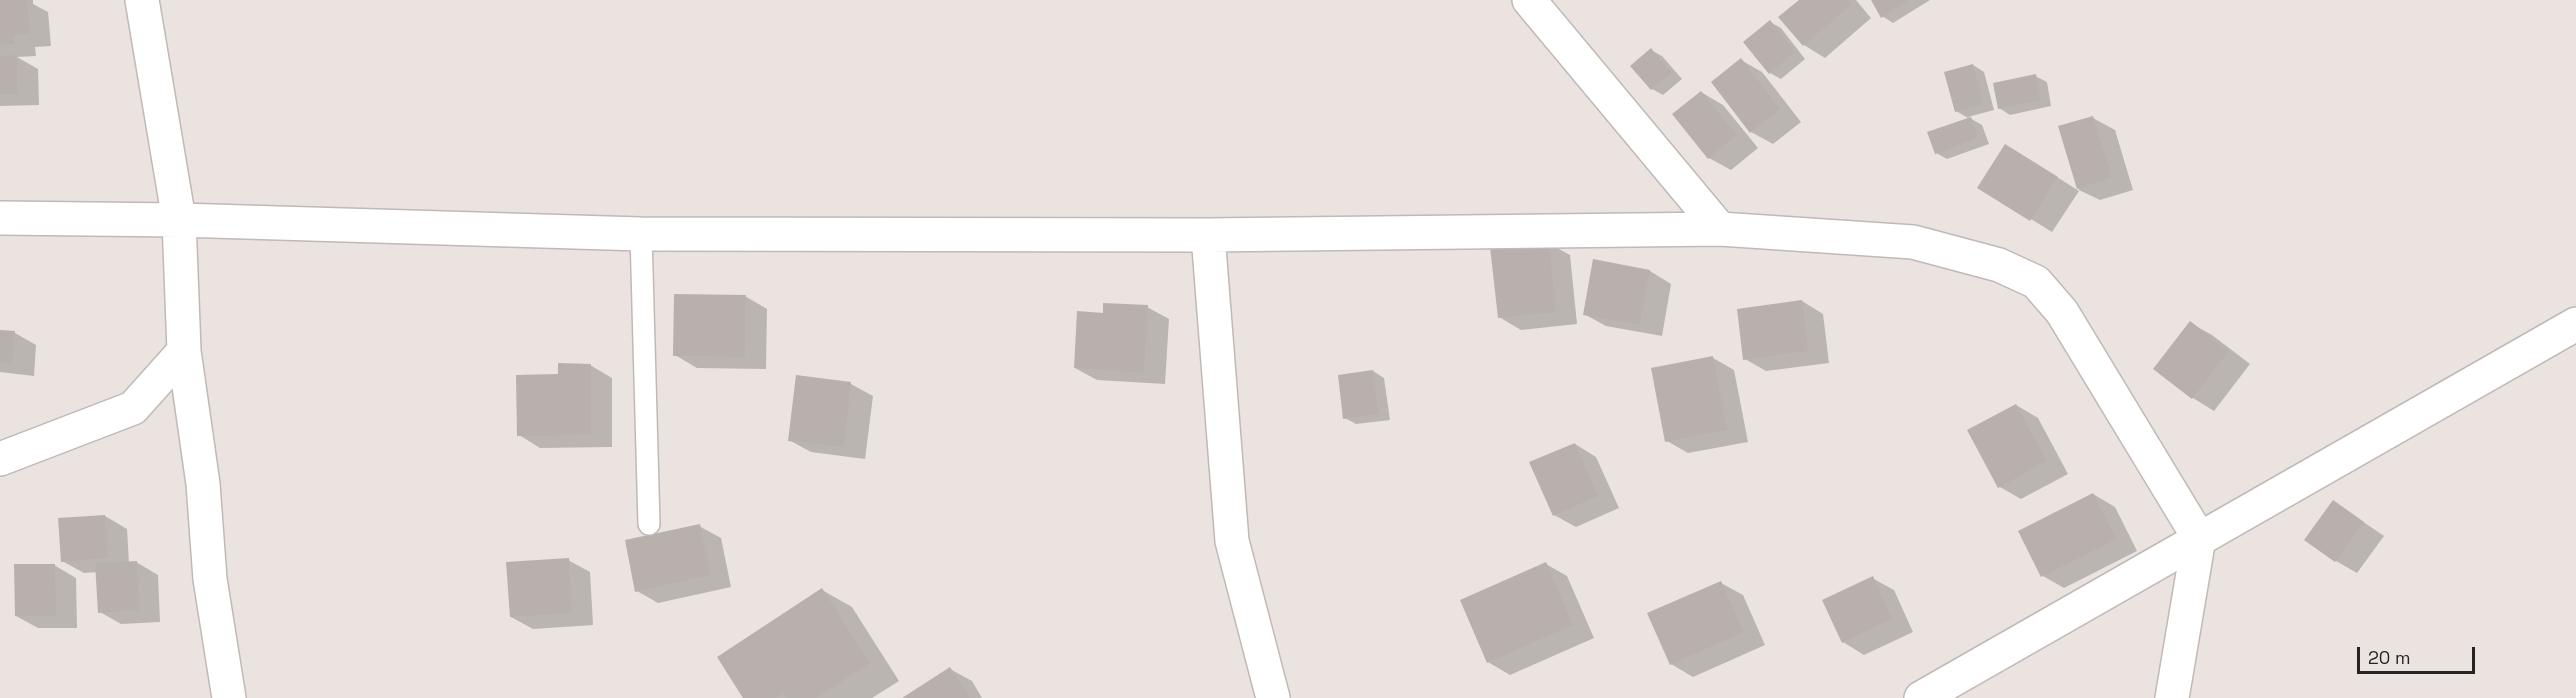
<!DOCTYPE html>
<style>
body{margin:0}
#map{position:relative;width:2576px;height:698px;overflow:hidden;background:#eae3df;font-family:"Space Grotesk",sans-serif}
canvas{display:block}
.scale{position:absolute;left:2357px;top:647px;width:118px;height:27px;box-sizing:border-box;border:3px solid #262322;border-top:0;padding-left:8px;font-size:18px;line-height:21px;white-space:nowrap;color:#262322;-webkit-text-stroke:4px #eae3df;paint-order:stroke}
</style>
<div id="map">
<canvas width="2576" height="698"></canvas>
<div class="scale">20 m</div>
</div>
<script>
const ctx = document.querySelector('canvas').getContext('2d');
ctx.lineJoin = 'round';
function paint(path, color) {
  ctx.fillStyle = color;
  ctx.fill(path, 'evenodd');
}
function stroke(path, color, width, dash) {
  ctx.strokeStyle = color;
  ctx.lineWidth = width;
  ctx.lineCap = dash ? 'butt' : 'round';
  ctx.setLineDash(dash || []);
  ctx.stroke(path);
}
const shadow = new Path2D(`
 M0,0H33V4L48,12L51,46L35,47L36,56L17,57L38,69L39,105L0,106Z
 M1801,0H1856L1871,18L1825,58L1804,45Z
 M1873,0H1930L1893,23L1882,16Z
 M1770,22L1781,28L1805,59L1781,79L1770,73Z
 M1651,50L1662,56L1682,79L1663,95L1652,89L1632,66Z
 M1741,60L1762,72L1801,122L1773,144L1751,132Z
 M1973,65L1984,72L1994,110L1968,117L1982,125L1989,144L1947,159L1936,153L1970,119L1956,111Z
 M2035,76L2047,82L2051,106L2010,115L1999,108Z
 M1701,92L1723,105L1758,148L1731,170L1709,158Z
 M2093,118L2115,130L2133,190L2100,200L2079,190L2060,127Z
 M2027,158L2079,191L2052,232L1979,187Z
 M1548,243L1570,255L1577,324L1521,330L1499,317Z
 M1594,261L1650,271L1671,284L1662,336L1606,326L1584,314Z
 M745,296L767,309L766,369L697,368L675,355Z
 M1802,301L1823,314L1829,363L1766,371L1745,359Z
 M1147,307L1169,319L1165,384L1097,380L1075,368L1104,315Z
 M2190,323L2212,335L2250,364L2214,411L2193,398L2155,369Z
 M0,331L15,333L36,345L34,376L0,372Z
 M1713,358L1734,370L1748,442L1688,453L1667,441Z
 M590,365L612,378V447L540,448L519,435L559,376Z
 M1373,371L1384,378L1390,420L1356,424L1345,418Z
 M797,377L851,384L873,396L865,459L811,452L789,440Z
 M2016,405L2038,418L2068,474L2021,499L2000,487Z
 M1575,444L1596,457L1619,508L1576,527L1554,515Z
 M2093,494L2115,507L2137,551L2064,588L2043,576Z
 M2334,502L2384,536L2357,573L2336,561Z
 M105,516L127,529L129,563L136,562L158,575L160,622L121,624L100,612L97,572L84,573L62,561Z
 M699,526L721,538L731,587L658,603L637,591Z
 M568,560L590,572L593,625L533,629L511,617Z
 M1546,564L1567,576L1594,638L1510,675L1488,662Z
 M54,565L76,578L77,628H38L16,616Z
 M1872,578L1894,590L1913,632L1864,655L1843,642Z
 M1721,583L1743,595L1765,645L1693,677L1671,664Z
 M822,590L852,607L899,681L872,698H745Z
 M950,669L972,681L982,698H905Z`);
const building = new Path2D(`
 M0,0H27L30,34L14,35V44L0,45Z
 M1799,0H1846L1851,5L1803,46L1778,17Z
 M1871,0H1909L1881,18Z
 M1770,20L1795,52L1769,74L1743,42Z
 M1651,48L1672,73L1651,90L1630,66Z
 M17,55L18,94H0V56Z
 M1741,58L1780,109L1750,133L1711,82Z
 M1973,64L1983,104L1955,112L1944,72Z
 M2036,74L2041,100L1998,109L1993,83Z
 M1701,91L1737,135L1708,159L1672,114Z
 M2093,116L2112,178L2077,189L2058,126Z
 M1971,117L1978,138L1935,154L1927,132Z
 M2005,144L2058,177L2030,221L1977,188Z
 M1549,241L1556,312L1498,318L1490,247Z
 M1593,259L1650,270L1640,325L1583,315Z
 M674,294L746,295L745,357L673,356Z
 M1802,300L1808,351L1743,360L1737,309Z
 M1103,303L1148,305L1144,373L1074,368L1077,311L1103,313Z
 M2190,321L2229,351L2192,399L2153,369Z
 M0,330L15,331L12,364L0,363Z
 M1713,356L1727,430L1665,442L1651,368Z
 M558,363L591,364V435L517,436L516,375L558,374Z
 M1373,370L1379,414L1343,419L1338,375Z
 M796,375L851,382L844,447L788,441Z
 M2016,404L2047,461L1998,488L1967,430Z
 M1575,443L1598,496L1553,516L1529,462Z
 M2093,493L2117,539L2041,577L2018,531Z
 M2333,500L2364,522L2335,562L2304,540Z
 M105,515L108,558L61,562L58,518Z
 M700,524L710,575L635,592L625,540Z
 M569,558L572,613L510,617L506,562Z
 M137,561L139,610L98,613L95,563Z
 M1546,562L1573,625L1487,663L1460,600Z
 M14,564H55L56,616H15Z
 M1873,576L1892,619L1842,643L1822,600Z
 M1721,581L1744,632L1670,665L1647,613Z
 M822,588L870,663L817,698H787L784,693L776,698H743L717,657Z
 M950,667L970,698H902Z`);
const service = new Path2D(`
 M641,234L649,524`);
const minor = new Path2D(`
 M142,0L179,220L184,351L203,484L210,579L229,698
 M1529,0L1720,229
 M0,218L179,220L641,234L1208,235L1720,229L1913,242L1999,265L2036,282L2062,312L2199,538L2172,698
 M1208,235L1232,541L1273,698
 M0,459L133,408L184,351`);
const tertiary = new Path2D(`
 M1921,698L2576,324`);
paint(shadow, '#0003');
paint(building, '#b7b0ac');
stroke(service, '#c0b9b6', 24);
stroke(minor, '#c0b9b6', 36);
stroke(tertiary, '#c0b9b6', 36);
stroke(service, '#fff', 21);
stroke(minor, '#fff', 33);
stroke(tertiary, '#fff', 33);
</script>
